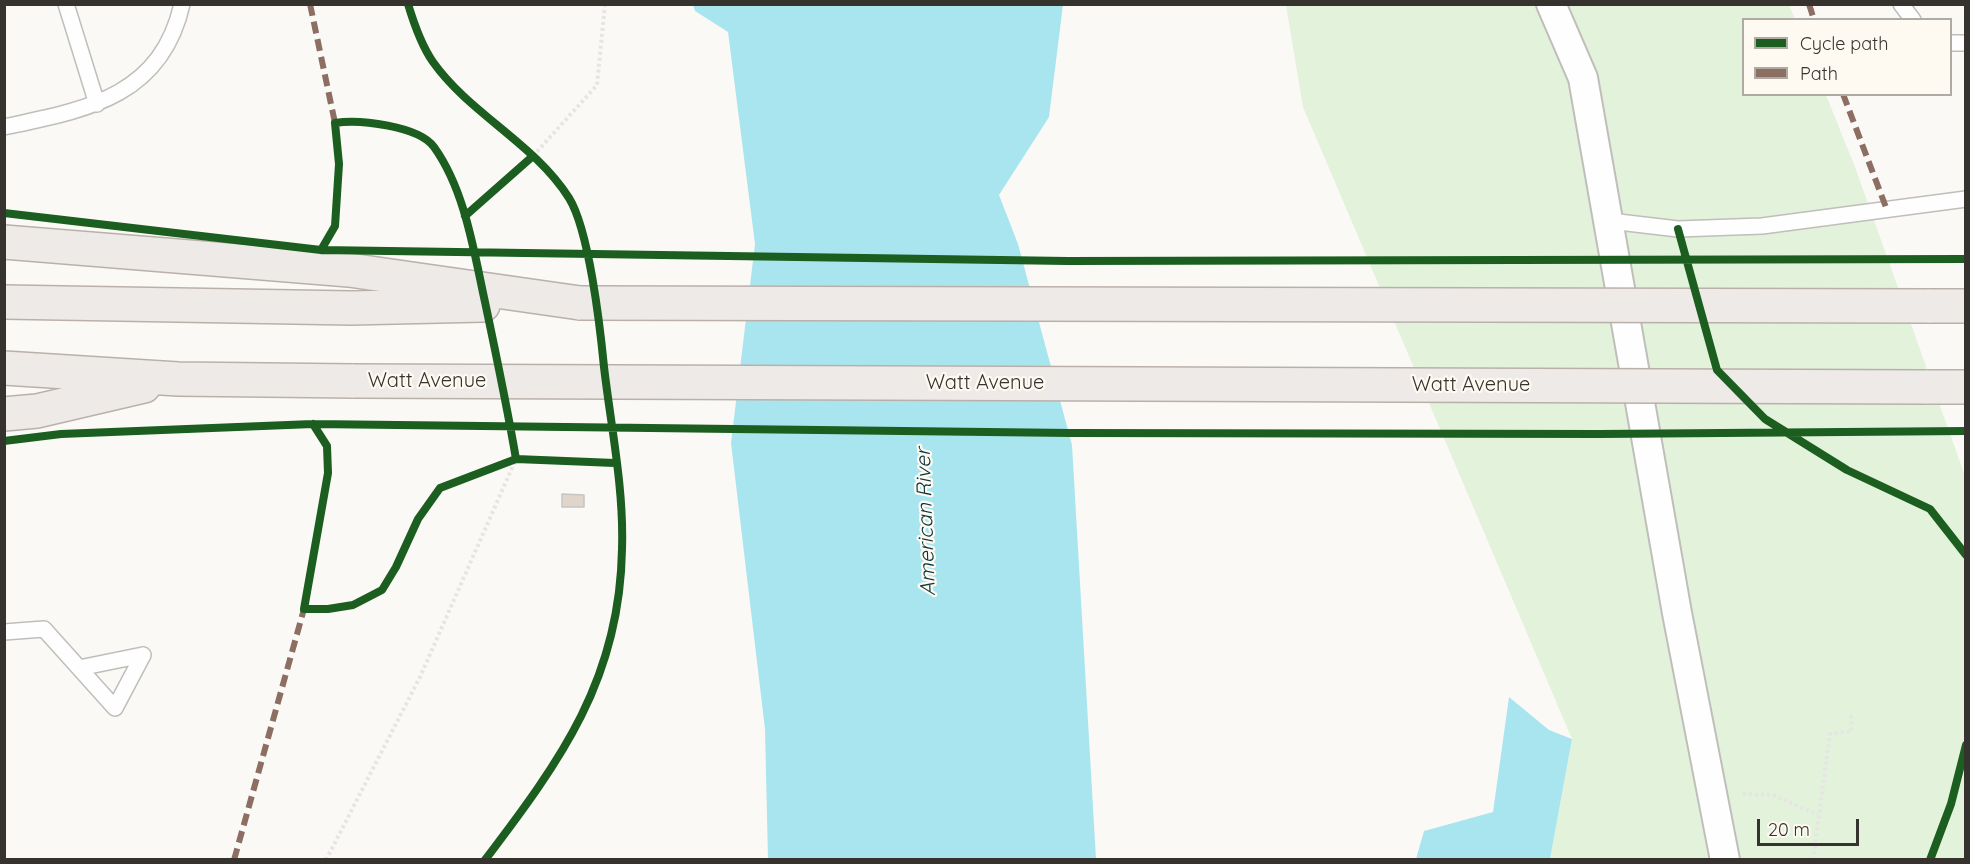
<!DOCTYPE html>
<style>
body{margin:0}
#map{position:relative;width:1970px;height:864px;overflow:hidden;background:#fbf9f5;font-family:Quicksand,sans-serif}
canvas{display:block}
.frame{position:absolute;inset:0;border:6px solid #36332e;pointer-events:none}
.legend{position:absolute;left:1742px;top:18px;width:210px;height:78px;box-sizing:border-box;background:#fefaf2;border:2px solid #aeaaa4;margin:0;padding:8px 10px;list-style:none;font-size:18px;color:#36332e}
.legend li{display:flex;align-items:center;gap:12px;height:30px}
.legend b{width:30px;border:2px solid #aeaaa4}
.scale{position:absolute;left:1757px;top:819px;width:102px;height:27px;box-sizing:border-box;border:3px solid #36332e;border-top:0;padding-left:8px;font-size:18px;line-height:21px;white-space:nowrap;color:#36332e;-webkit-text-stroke:4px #fefaf2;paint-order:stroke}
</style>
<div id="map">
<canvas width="1970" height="864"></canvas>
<div class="frame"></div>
<ul class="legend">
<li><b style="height:8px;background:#1b5e20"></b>Cycle path</li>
<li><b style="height:8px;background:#8d6e63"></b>Path</li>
</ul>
<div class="scale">20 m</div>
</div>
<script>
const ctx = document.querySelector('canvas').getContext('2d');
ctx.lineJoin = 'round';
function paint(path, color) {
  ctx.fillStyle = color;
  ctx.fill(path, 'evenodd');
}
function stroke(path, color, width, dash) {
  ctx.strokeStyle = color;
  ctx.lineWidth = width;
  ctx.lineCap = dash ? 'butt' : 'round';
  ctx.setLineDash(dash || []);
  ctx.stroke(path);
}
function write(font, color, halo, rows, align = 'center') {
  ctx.font = font + ' Quicksand,sans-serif';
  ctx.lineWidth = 4.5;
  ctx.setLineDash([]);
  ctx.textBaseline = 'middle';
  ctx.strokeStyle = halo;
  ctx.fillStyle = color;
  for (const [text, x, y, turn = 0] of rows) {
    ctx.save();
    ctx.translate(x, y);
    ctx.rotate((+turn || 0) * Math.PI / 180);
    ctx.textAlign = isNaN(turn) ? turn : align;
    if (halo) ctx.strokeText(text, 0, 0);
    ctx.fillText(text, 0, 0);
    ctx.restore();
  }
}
const green = new Path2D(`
 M1286,5H1789L1795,19L1744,20V94L1826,95L1855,167L1965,476V859H1550L1572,739L1303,107Z`);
const water = new Path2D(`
 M693,5H1063L1049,117L999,195L1018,244L1072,445L1096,859H768L765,729L731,443L755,244L728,32L695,11Z
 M1509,697L1549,730L1572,739L1550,859H1416L1424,831L1493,812Z`);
const building = new Path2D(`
 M562,494L584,495V507H562Z`);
const path = new Path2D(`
 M533,156L597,85L605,4
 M1743,794L1773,795L1818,815
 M326,860L420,677L516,459
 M1813,860L1830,734L1852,731L1851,714`);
const service = new Path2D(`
 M66,4L97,104
 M1901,4L1913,20
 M1950,43H1966
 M4,127C84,110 161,98 182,4
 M1610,221L1678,229L1762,226L1966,199
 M4,632L44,629L115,708L143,655
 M79,668L143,655`);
const minor = new Path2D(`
 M1551,4L1583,78L1677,613L1725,860`);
const primary = new Path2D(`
 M4,242L349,270L580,303
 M4,302L351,308L483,305
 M1927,306H1966
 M4,368L178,379L354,381
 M1925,387H1966
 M4,414L37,411L144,386`);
const primaryBridge = new Path2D(`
 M580,303L1927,306
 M354,381L1925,387`);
const quiet = new Path2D(`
 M310,4L335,123
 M1809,4L1814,20
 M1843,94L1887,210
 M234,860L304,609`);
const cycleway = new Path2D(`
 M408,4C414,24 421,45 433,62C470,114 534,143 569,198C589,230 600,326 604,367C611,427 624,488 622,549C620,679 561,760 485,860
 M4,213L321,250L1068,261L1966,259
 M465,216L533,156
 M1678,229L1717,370L1765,419L1847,470L1930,509L1966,555
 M321,250L335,226L339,164L335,123C359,119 419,126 434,147C465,190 474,252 485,302C496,354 507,406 516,459
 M313,424L327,446L328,473L304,609H328L353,605L382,590L396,567L418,519L440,488L516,459L615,463
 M4,441L61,434L313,424L1071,433L1600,434L1966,431
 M1930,860L1951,804L1966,745`);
const streetNames = [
 ["Watt Avenue",427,381],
 ["Watt Avenue",985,383],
 ["Watt Avenue",1471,385]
];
const waterNames = [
 ["American River",926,522,-92]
];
paint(green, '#e2f2db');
paint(water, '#a9e5ef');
paint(building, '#e0d5ca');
stroke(building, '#c7c4c1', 1.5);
stroke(service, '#c0beba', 18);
stroke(minor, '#c0beba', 32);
stroke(primary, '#bab0aa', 36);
stroke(path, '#e6e5e4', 4, [3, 3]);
stroke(service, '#fefefe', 15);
stroke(minor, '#fefefe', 28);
stroke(primary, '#eeeae7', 33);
stroke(primaryBridge, '#bab0aa', 36, []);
stroke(primaryBridge, '#eeeae7', 33);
stroke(quiet, '#8d6e63', 6, [12, 6]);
stroke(cycleway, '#1b5e20', 8);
write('20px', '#36332e', '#fefaf2', streetNames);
write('italic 21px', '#0a353c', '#fefaf2', waterNames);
</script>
